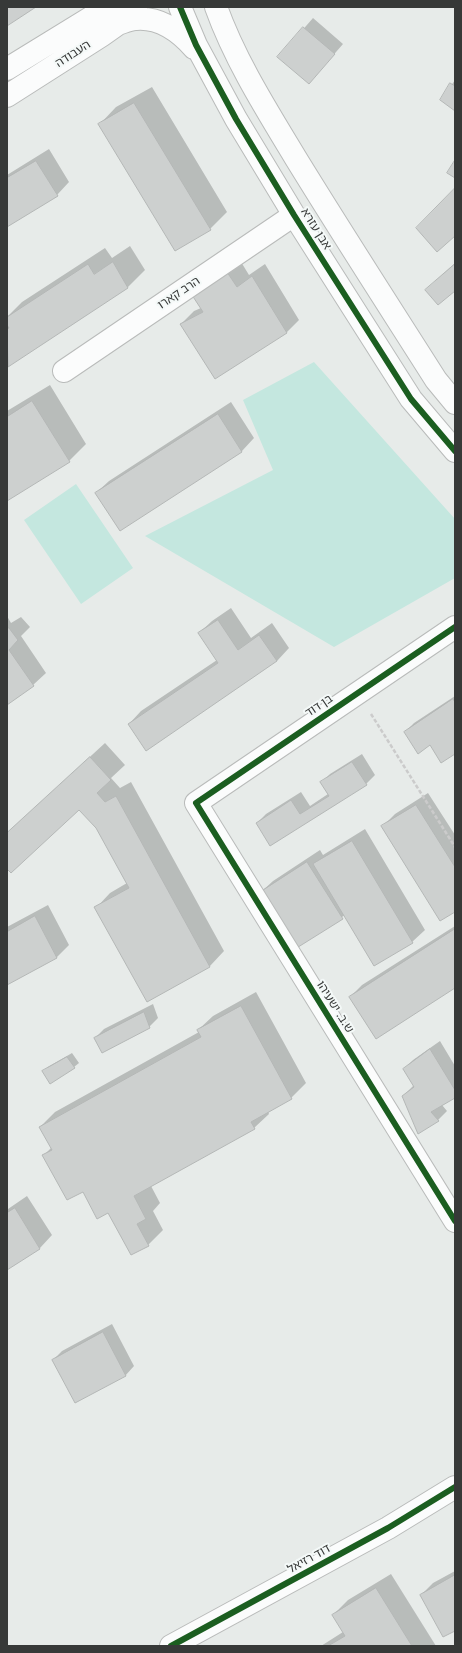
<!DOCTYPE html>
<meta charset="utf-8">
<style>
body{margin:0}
#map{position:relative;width:462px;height:1653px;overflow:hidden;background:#e7ebe9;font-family:"IBM Plex Sans",sans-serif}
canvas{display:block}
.frame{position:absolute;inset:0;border:8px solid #373938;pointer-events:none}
</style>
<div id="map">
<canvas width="462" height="1653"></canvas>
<div class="frame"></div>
</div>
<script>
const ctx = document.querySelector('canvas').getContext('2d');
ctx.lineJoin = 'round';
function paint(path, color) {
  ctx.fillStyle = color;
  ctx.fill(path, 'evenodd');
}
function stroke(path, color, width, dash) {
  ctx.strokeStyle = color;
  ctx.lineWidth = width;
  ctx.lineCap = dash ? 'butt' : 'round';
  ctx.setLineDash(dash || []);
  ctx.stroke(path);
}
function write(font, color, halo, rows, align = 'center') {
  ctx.font = font + ' "IBM Plex Sans","Noto Sans Hebrew",sans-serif';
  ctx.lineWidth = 4;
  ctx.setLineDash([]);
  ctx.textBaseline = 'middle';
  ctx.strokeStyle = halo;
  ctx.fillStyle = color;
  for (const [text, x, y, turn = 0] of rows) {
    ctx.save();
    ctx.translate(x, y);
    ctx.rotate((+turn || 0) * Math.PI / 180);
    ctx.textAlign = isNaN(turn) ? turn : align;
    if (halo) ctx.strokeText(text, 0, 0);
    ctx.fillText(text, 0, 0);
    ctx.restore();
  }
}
const green = new Path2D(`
 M314,362L455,519V578L334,647L145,536L273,470L243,400Z
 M76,484L133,568L81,604L24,520Z`);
const shadow = new Path2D(`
 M313,18L343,44L309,83L279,57Z
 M455,80V110L441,100Z
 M152,87L227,212L210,229L99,125L116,107Z
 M49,149L69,182L57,195L7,226V175Z
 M130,246L145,270L128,287L8,366L7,317L22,302L105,248L112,258Z
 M238,257L249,275L265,264L299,320L287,332L215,378L181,324L194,311L201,308Z
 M455,263V290H426L441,276Z
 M50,385L86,444L69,461L7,500V411Z
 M231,402L254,438L242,451L120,530L96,493L109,481Z
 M231,608L251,638L272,623L289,648L277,661L129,724L141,711L217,660L199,633L212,621Z
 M7,616L11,623L21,617L30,627L21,636L46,673L33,685L7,704Z
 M455,696V753L430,744L405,732L414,723Z
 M105,743L125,765L111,778L120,788L131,782L224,951L210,966L147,1001L96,908L110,893L127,883L97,828L79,809L7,867V833Z
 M362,754L375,775L366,784L271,845L257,823L266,814L301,792L310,806L328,794L321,783L330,774Z
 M428,793L455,835V911L382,827L395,814Z
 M365,829L425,930L412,942L345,915L295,948L260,893L273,881L320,850L323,855Z
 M48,905L69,945L57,957L7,984V927Z
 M455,926V987L350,997L362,985Z
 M256,992L306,1083L291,1098L268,1111L269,1114L254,1128L151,1186L160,1203L153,1211L163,1230L148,1245L131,1254L108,1212L43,1156L52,1147L40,1127L55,1112L199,1032L198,1030L213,1016Z
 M153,1004L158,1018L149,1027L95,1038L104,1029Z
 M440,1041L455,1066V1097L442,1105L447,1111L438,1120L403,1096L414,1085L404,1069L413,1060Z
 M72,1053L79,1063L74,1067L43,1072L48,1067Z
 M27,1196L52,1235L40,1248L7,1268V1207L8,1209Z
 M112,1324L134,1366L125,1376L53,1360L62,1351Z
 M455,1571V1630L421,1595L433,1583Z
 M391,1574L436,1646H321L343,1632L333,1615L348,1600Z`);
const building = new Path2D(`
 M7,7H36L7,26Z
 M303,27L335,54L309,84L277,57Z
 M450,83L455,86V111L440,100Z
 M134,103L211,230L175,251L98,124Z
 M455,160V178L447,173Z
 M36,161L58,196L7,227V178Z
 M455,188V236L437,252L416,228Z
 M113,262L128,288L8,367L7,329L9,328L7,325V317L88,264L94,274Z
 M455,264V291L438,305L425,290Z
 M225,269L237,287L252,276L287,333L215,379L180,324L203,312L190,292Z
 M32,401L70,462L7,501V417Z
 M218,414L242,452L120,531L95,493Z
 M218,620L238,650L259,635L277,661L146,751L128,724L218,663L198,633Z
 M9,628L18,640L9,650L34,686L7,705V629Z
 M453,699L455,702V754L441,763L430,745L418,754L404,732Z
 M90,757L111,780L97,793L105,802L116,796L210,967L147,1002L94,907L129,888L96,828L79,810L11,873L7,869V833Z
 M352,762L367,785L270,846L256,823L291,800L300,814L329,796L320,782Z
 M416,805L455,867V912L440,921L381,826Z
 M352,841L413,943L374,966L313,864Z
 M307,862L343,919L295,949L259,893Z
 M35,916L57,958L7,985V932Z
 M455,929V988L376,1039L349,997Z
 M241,1006L292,1099L251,1122L255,1129L134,1196L146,1219L137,1224L149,1246L131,1255L108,1213L97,1219L83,1192L67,1200L42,1155L52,1150L39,1127L201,1037L197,1030Z
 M144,1012L150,1028L102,1053L94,1038Z
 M430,1049L455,1090V1098L431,1112L439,1121L418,1134L402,1096L414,1087L403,1069Z
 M67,1057L75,1068L50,1084L42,1071Z
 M15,1208L40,1249L7,1270V1213Z
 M103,1332L126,1376L75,1403L52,1360Z
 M455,1575V1631L443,1637L420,1595Z
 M376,1588L412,1646H328L345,1636L332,1615Z`);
const path = new Path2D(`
 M371,714L455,847`);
const minor = new Path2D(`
 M180,7L196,45L236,119L294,215L411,399L455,451
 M216,7C235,60 266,109 295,157C341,232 389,306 436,380L455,403
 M118,24C124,22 130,19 136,19C160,17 179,31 194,48
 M7,69L108,7
 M7,96L101,36L118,24L136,7
 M64,371L294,215
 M455,627L196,803L455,1221
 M171,1646L388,1528L455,1487`);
const cycleway = new Path2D(`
 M180,7L196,45L236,119L294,215L411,399L455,451
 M455,627L196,803L455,1221
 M171,1646L388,1528L455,1487`);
const streetNames = [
 ["העבודה",73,54,-33],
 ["אבן עזרא",316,229,58],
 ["הרב קארו",179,293,-34],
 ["בן דוד",319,706,-34],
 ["ש.ב. ישעיהו",335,1007,58],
 ["דוד רזיאל",309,1559,-29]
];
paint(green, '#c4e7df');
paint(shadow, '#0003');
paint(building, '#cdd0cf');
stroke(building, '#b4b7b6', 1);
stroke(minor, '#b9bbba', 24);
stroke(path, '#cbcbcb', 2.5, [4, 2]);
stroke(minor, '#fbfcfc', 22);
stroke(cycleway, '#1b5e20', 6);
write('12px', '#373938', '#f4f9f8', streetNames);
</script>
